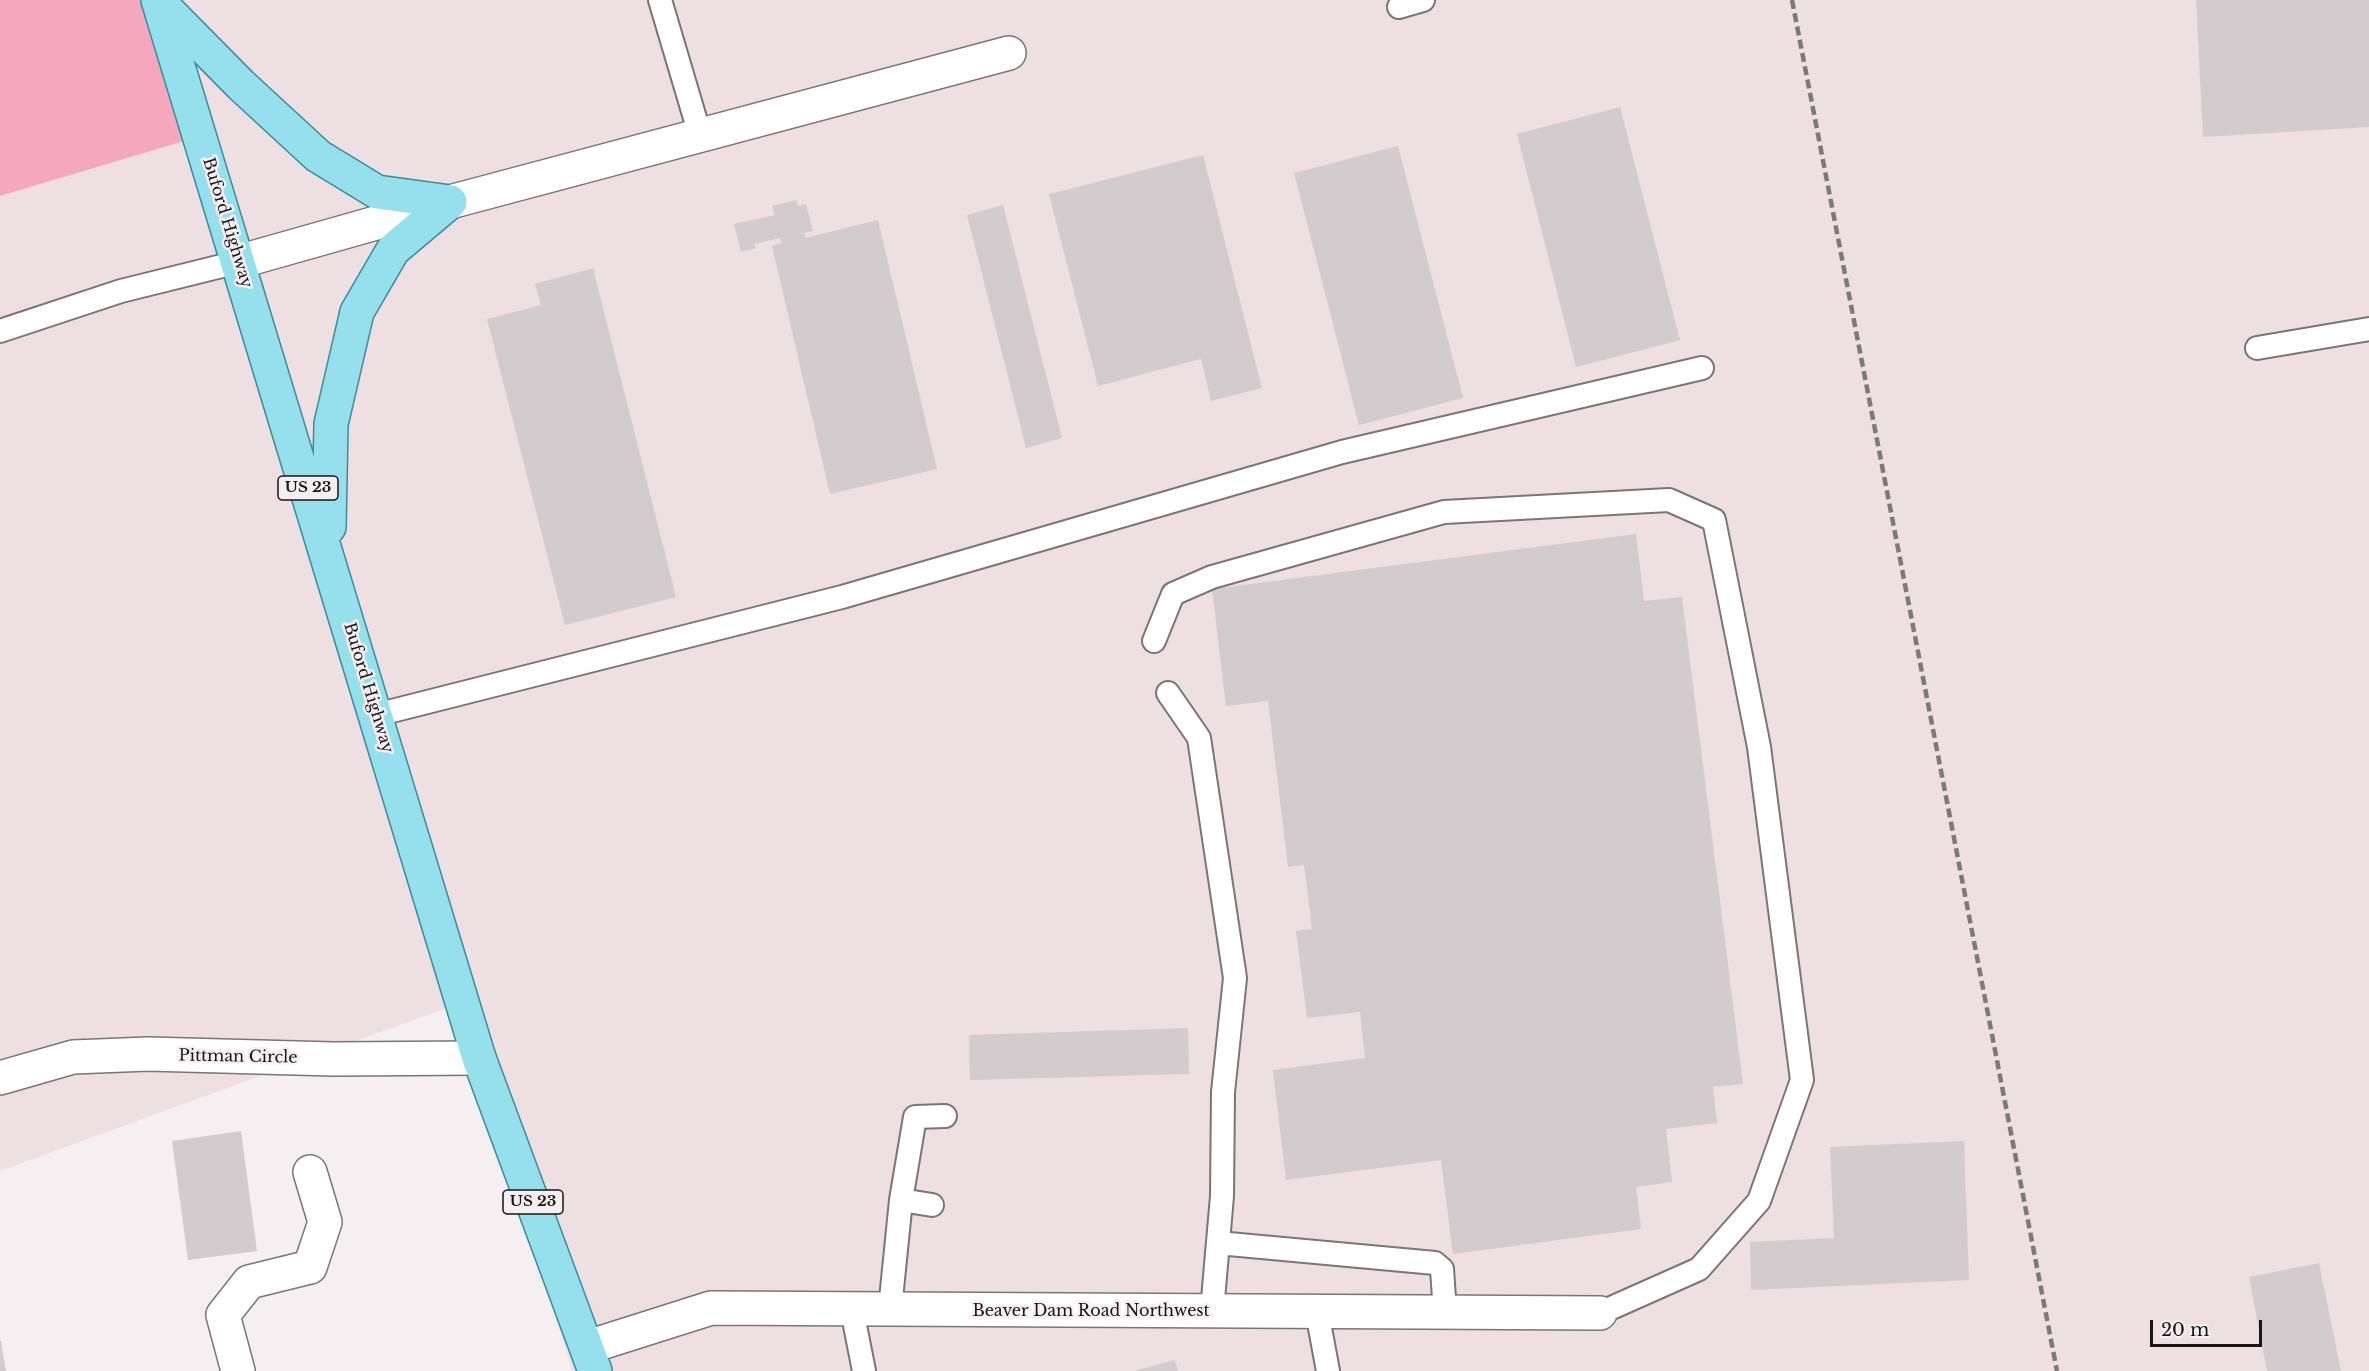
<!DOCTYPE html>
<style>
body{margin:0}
#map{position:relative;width:2369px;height:1371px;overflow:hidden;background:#f5eff1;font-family:"Libre Baskerville",serif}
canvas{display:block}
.scale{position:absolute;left:2150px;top:1320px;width:112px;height:27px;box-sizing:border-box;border:3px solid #181616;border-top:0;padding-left:8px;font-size:18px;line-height:21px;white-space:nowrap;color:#181616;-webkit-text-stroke:4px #f5eff1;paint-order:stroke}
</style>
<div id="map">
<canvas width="2369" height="1371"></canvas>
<div class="scale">20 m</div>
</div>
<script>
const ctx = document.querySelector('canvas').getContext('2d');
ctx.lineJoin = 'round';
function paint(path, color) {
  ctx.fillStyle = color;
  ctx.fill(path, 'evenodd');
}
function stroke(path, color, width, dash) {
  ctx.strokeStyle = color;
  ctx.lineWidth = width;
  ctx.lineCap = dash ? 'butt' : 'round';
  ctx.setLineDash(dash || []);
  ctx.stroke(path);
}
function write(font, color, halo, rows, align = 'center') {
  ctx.font = font + ' "Libre Baskerville",serif';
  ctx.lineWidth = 5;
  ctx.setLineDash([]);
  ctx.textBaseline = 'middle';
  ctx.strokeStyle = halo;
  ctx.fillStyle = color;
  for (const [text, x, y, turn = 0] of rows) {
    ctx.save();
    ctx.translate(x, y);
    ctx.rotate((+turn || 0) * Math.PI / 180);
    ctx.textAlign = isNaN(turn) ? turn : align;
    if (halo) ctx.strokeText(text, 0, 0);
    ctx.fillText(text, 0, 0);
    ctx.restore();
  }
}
const built = new Path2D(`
 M160,0H2369V1371H572L460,1003L0,1171V196L200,136Z`);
const forest = new Path2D(`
 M0,0H160L201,136L0,196Z`);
const building = new Path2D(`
 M2196,0H2369V127L2203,137Z
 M1620,107L1680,340L1576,367L1517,134Z
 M1398,146L1463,398L1359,425L1294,173Z
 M1203,155L1262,388L1211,401L1201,359L1098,386L1049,194Z
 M796,200L798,206L806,204L813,231L804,233L806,238L878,220L937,469L830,494L772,246L782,243L780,238L754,244L756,248L741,252L734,224L775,215L772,206Z
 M1003,205L1062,438L1026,448L967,215Z
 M593,268L676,597L565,625L487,319L541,305L535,284Z
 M1636,534L1644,601L1682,597L1743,1084L1713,1087L1717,1123L1666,1129L1672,1182L1636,1187L1641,1229L1453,1254L1441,1160L1286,1180L1273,1070L1365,1058L1360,1012L1307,1018L1296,931L1312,929L1304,865L1288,867L1268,701L1226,706L1212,589Z
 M1188,1028L1189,1074L970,1080L969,1035Z
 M241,1131L257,1251L188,1260L172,1141Z
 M1964,1141L1969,1280L1751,1290L1750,1242L1834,1238L1830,1147Z
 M2319,1263L2341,1371H2267L2249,1277Z
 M0,1341H1L6,1371H0Z
 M1175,1360L1178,1371H1138L1137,1370Z`);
const service = new Path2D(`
 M660,0L700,135
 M1399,7L1423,0
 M0,331L121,291L238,262
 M2257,348L2369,329
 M1154,641L1173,594L1212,577L1444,512L1669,500L1714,520L1759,747L1802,1080L1759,1201L1699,1269L1600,1313
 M1168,693L1199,738L1235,978L1223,1092L1222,1196L1212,1311
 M376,715L842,597L1342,452L1702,368
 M901,1200L915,1117L945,1116
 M1218,1243L1435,1263L1442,1269L1445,1313
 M890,1309L901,1200L932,1205
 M852,1310L864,1371
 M1317,1312L1328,1371`);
const minor = new Path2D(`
 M238,262L450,202L1009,53
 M0,1078L73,1057L148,1054L333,1059L479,1058
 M588,1347L711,1308L1600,1313
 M238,1371L223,1315L249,1282L310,1267L325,1222L310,1172`);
const primary = new Path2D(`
 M158,0L479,1058L595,1371
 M163,6L241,85L318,156L377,192L450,202
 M329,527L331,424L357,312L393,250L450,202`);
const rail = new Path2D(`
 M1792,0L2057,1371`);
const shields = [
 [308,488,60],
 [533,1202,60]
];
const shieldNames = [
 ["US 23",308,488],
 ["US 23",533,1202]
];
const streetNames = [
 ["Buford Highway",227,223,73],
 ["Buford Highway",368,688,73],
 ["Pittman Circle",238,1057,1],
 ["Beaver Dam Road Northwest",1091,1311]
];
paint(built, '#eedfe2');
paint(forest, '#f5a8bd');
paint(building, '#d2ccce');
stroke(service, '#7a7576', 26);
stroke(minor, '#7a7576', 36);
stroke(primary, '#3b8c99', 36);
stroke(service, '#fff', 22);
stroke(minor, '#fff', 33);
stroke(primary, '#95e0ec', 33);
stroke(rail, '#7d797a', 4.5, [9, 4.5]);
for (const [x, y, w] of shields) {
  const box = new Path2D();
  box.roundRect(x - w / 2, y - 12, w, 24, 4.5);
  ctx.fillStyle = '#f5eff1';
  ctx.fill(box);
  stroke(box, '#181616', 1.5);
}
write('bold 15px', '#181616', null, shieldNames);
write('16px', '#181616', '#f5eff1', streetNames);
</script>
